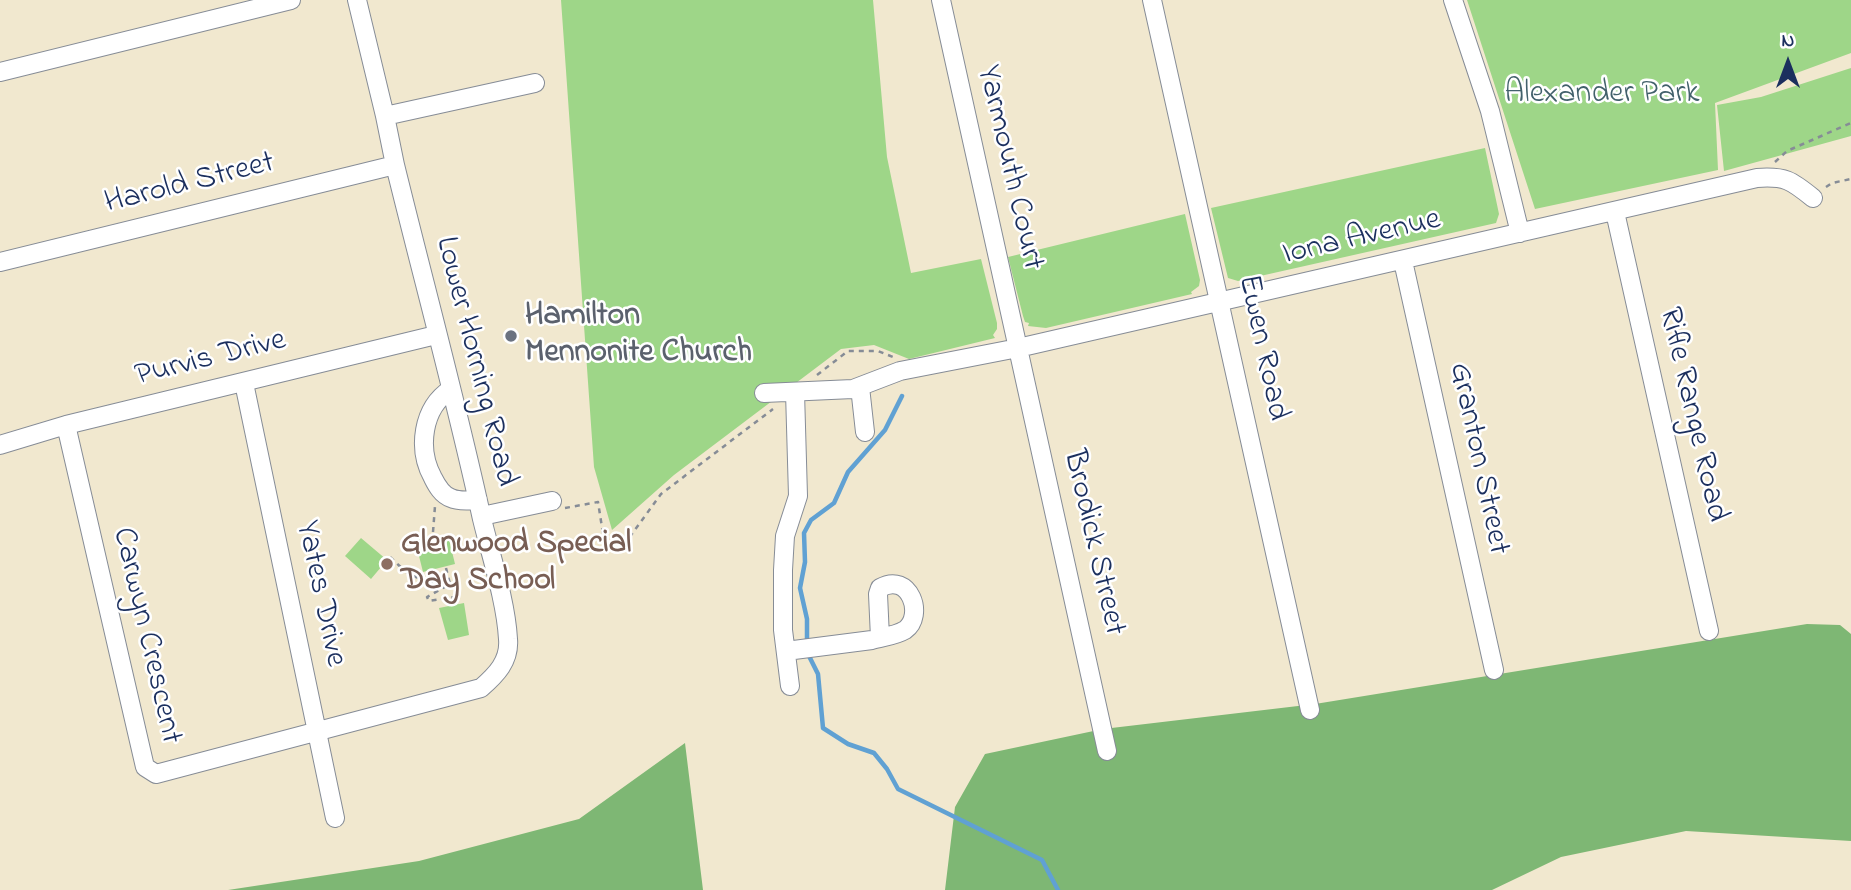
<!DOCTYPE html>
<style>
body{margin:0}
#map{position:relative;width:1851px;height:890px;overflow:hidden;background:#f1e8cf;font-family:"Indie Flower",sans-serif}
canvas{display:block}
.north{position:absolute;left:1753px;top:28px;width:70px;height:70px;-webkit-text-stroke:5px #fff;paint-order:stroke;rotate:0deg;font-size:19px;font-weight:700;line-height:28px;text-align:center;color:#1b2f5e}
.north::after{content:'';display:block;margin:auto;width:24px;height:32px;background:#1b2f5e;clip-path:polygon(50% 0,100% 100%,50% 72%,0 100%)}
</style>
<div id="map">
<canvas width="1851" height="890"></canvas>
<div class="north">N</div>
</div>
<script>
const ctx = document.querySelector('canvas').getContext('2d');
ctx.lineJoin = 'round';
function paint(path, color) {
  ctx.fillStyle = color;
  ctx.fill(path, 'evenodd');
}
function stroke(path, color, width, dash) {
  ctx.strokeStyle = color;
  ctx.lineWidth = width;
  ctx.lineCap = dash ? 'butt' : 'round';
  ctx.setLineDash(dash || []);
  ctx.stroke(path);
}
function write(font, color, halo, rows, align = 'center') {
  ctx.font = font + ' "Indie Flower",sans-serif';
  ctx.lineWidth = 5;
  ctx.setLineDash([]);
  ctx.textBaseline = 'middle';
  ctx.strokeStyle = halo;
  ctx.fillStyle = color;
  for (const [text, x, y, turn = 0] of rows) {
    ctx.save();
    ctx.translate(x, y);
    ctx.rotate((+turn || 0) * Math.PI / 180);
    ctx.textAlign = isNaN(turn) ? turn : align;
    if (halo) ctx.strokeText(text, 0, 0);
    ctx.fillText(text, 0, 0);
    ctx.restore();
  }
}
const green = new Path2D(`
 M561,0H873L887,157L911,273L981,259L997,323V329L993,335L995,338L909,359L874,345L841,349L674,475L612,530L594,467Z
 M1467,0H1851V53L1715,103L1718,170L1535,209Z
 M1851,68V136L1724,171L1717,105L1761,97Z
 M1485,148L1499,214L1496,223L1238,281L1228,278L1211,208Z
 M1185,214L1200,280L1199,286L1191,292L1192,294L1046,328L1028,326L1029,323L1025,322L1023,316L1008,257Z
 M448,535L455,564L423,572L415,540Z
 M361,538L387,560L371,579L345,556Z
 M464,603L469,635L448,640L439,608Z`);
const forest = new Path2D(`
 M1807,624L1840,625L1851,634V841L1686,831L1561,857L1492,890H945L955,807L985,754L1103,729L1315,704Z
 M685,743L703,890H228L419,861L579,819Z`);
const stream = new Path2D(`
 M807,644V619L800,588L805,562L804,533L811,520L834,503L848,472L885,430L902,396
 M807,652L818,674L823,728L848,744L874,753L887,769L898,789L1042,860L1058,890`);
const path = new Path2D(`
 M1775,162L1787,151L1851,123
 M1826,187L1832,183L1851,179
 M817,375L848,351H878L893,357
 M565,508L598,502L604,540L615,544L629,538L661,494L773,409
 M433,532L435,506
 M390,557L406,572L428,583L447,578
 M446,568L450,584L427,597L429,601L455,597L456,602`);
const minor = new Path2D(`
 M941,0L1107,751
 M1152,0L1310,710
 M1453,0L1490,111L1520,233
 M0,72L291,0
 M385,116L535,83
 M1615,212L1709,631
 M1403,261L1494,670
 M0,262L395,165
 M244,383L335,818
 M860,387L865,432
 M451,389C422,408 417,449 433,478C437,486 442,495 451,498C459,502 470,500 478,500
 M764,393L853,389L900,371L1018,348L1757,178C1785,176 1791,180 1813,198
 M66,425L145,767L156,774L481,688C496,675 510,661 508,639C506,602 491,556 482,519C456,400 424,283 395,165L385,116L357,0
 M0,445L66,425L436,335
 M482,516L552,501
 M786,651L872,640C882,637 895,636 905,630C925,616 910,571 880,588L878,594L880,638
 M790,686L783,630V570L785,536L798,496L795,392`);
const markers = [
 [511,336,7,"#6b7280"],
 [387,564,7,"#8d6e63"]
];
const parkNames = [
 ["Alexander Park",1602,96]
];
const streetNames = [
 ["Yarmouth Court",1008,168,77],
 ["Harold Street",190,185,-14],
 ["Iona Avenue",1362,239,-13],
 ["Ewen Road",1261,348,78],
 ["Purvis Drive",211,360,-14],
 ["Lower Horning Road",474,362,76],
 ["Rifle Range Road",1691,415,77],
 ["Granton Street",1477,459,78],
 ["Brodick Street",1092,543,77],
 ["Yates Drive",319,594,78],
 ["Carwyn Crescent",145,636,77]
];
const worshipNames = [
 ["Hamilton",525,318],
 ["Mennonite Church",525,355]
];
const educationNames = [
 ["Glenwood Special",401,546],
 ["Day School",401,583]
];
paint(green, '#9ed688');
paint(forest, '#7eb774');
stroke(stream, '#60a1d3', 4.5);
stroke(minor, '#868c96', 20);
stroke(path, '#868c96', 2.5, [5, 5]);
stroke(minor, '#fff', 18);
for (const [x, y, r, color] of markers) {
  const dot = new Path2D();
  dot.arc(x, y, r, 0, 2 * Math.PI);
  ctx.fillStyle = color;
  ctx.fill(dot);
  stroke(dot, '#fff', 2.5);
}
write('32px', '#42616b', '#fff', parkNames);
write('32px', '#1b2f5e', '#fff', streetNames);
write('bold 32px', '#5b616d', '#fff', worshipNames, 'left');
write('bold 32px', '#785e54', '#fff', educationNames, 'left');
</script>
